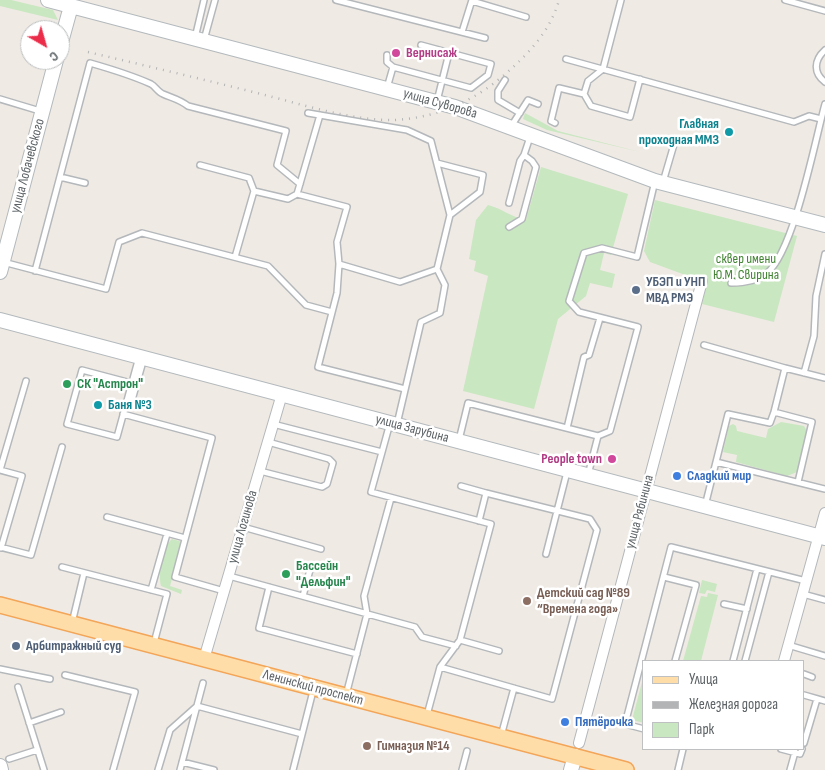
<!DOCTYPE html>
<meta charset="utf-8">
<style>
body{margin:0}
#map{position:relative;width:825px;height:770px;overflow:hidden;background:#efeae4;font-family:"Sofia Sans Condensed",sans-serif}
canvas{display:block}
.legend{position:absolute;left:642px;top:660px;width:162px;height:90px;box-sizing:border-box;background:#fff;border:1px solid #bec0c1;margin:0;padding:6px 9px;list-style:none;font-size:15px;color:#5c6265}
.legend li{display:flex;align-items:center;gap:10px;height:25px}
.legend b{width:25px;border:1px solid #bec0c1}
.north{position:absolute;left:20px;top:20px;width:50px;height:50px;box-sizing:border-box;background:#fff;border:1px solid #bec0c1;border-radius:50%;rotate:142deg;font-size:14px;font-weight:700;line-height:20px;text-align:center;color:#5c6265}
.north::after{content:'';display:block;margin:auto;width:18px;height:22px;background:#eb2d4a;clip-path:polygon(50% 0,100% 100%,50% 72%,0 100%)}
</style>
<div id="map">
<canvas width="825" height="770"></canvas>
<ul class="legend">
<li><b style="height:6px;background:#ffdda9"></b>Улица</li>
<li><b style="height:6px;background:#b3b4b5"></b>Железная дорога</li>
<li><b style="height:14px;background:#c9e7c0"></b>Парк</li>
</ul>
<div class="north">С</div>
</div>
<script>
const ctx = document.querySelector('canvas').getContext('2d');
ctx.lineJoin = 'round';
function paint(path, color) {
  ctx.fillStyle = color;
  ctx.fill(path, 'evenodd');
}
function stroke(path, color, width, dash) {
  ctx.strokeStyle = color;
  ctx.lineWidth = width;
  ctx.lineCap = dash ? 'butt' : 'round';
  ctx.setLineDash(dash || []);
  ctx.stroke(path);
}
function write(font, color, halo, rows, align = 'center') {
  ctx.font = font + ' "Sofia Sans Condensed",sans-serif';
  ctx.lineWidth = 5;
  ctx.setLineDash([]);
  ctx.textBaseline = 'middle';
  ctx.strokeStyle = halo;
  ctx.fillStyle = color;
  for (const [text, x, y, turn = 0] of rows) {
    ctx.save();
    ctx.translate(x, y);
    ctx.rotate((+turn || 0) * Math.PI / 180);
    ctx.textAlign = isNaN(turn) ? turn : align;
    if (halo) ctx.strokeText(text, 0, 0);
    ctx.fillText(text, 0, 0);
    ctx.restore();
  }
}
const green = new Path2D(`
 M0,0H11L53,10L58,20L0,6Z
 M525,113L558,131L640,152L547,130L523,119Z
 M541,167L628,194L611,255L604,253L600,270L615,274L612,288L590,283L586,296L558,319L534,409L463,391L488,276L474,271L476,261L469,259L476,220L488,205C503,209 511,217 526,220Z
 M655,200L797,236L774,322L702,304L707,283L650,262L644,251Z
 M781,422L804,426L807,431L797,472L787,476L736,462L737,455L723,452L729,426L733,424L736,426L737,431L766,438L768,429Z
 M172,539L182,542L170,586L182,590L181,594L161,586C158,574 162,547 172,539Z
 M702,580L717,584L715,592L707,590L705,594L699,593Z
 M708,593L718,595L701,661H683L701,596L707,597Z
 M642,682L644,683V723L632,720Z`);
const lane = new Path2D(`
 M336,0L485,38
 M785,0L825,11
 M472,1L526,17
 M462,32L472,0
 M195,38L204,0
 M204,40L215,0
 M825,50C814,60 813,73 825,82
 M387,55V62L393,67L471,88L488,75L491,64L421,45
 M566,59L794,122L809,116L821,119
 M505,80L498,91V100L520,113
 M387,88L393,67
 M584,94L591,106L630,117L640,79
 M0,99L40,111
 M437,101L449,53
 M308,113L407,130L431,141L450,215L437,269L445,285L440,313L421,322L397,424
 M320,115L297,194L347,207L337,242L339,264L337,293L318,367L405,389
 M555,123L551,121L559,88L584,94L588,81L603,69L621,0
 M512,125L528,100L538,104
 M437,163L483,175L480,192L450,215
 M200,165L249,178L254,191L288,199L297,194
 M60,177L85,183
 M663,182L675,141
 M509,203L520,161L524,155
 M509,227L522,219L536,167L532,161L524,155L530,137
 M235,257L254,191
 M3,262L106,289L119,242L142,233L268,266L306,305L332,312
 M339,264L400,282L437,269
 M35,271L90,63C111,69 131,75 151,84C155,86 158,92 163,94C172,98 179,99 188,106L286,131L277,165L300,184
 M731,283C744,283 757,281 767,273C794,251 815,141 825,104
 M704,345L785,368
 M804,373L814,336L816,296L825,254
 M131,383L82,370L67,424L117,437L139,357
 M132,400L144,358
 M123,414L212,438L175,577L224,591
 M390,423L371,492L491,524L460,640L440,667L427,715
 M273,424L382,452
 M567,428L584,357L589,355L600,318
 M459,440L468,403L598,436
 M716,462L825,489
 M0,470L22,476L1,548
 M0,470L26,381
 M260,471L322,487L327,484L333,463L329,459L268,442
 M588,475L598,436L610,431L638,327L579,312L569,301L584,253L602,248L637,257L655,181
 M798,482L812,422L774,412L785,368L825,378
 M461,486L486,493
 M705,506L728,414L770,423L774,412
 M107,517L185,538
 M243,527L321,549
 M0,547L31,555L62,447
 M546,554L567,472
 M62,567L167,594L154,643
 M229,576L415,627L422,637L456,646
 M664,577L696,585L675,661
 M269,587L259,628L357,654
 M151,590L167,534
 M803,594L825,600
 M303,596L311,566
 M724,604L747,609
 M72,623L84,573
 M460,640L499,651
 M788,645L825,656
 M733,661L757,569
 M745,661L769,572
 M440,667L552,699L597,530L590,519L486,493L479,521
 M0,669L50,679
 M804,674L812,677
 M65,675L135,692L113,770
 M18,687L44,770
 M346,695L367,614L364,596L391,498
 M804,695L825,701
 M29,723L61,712
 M644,729L625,724L671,547L806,581
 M501,736L514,688
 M804,743L817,699
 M781,749L800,754L802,749
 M9,759L37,750
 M182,762L214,770
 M158,770L170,730L197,706L302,734
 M180,770L203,683
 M293,770L313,691
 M462,770L467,751
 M678,770L683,749
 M790,770L795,752`);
const street = new Path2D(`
 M204,659L282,394
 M784,661L825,513
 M579,743L702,281`);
const secondary = new Path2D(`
 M48,0L455,107L655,181L825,225
 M60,46L71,6
 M0,272L56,60
 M0,320L825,538
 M0,766L1,770
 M571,770L575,756`);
const primary = new Path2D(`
 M0,605L626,770`);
const rail = new Path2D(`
 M88,52C147,66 206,80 265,95C304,105 354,121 394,120C440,118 480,98 512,68C532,50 552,27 559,0`);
const markers = [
 [396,53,5,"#d1479c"],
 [729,132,5,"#0f9aa8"],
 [636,290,5,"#5c6f8a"],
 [67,384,5,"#2e9e5b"],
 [98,405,5,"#0f9aa8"],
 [612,459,5,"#d1479c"],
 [677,476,5,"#3f7fe0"],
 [286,574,5,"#2e9e5b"],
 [527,601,5,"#8d6e63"],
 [16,646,5,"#5c6f8a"],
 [565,722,5,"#3f7fe0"],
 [367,746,5,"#8d6e63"]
];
const hotelNames = [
 ["Вернисаж",406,53],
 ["People town",602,459,"right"]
];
const streetNames = [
 ["улица Суворова",440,104,16],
 ["улица Лобачевского",28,166,-75],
 ["улица Зарубина",412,429,15],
 ["улица Рябинина",640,512,-75],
 ["улица Логинова",243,527,-74],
 ["Ленинский проспект",313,688,15]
];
const cultureNames = [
 ["Главная",719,124],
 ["проходная ММЗ",719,140],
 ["Баня №3",108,405,"left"]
];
const parkNames = [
 ["сквер имени",746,259],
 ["Ю.М. Свирина",746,275]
];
const serviceNames = [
 ["УБЭП и УНП",646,282],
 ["МВД РМЭ",646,298],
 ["Арбитражный суд",26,646]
];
const leisureNames = [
 ["СК \"Астрон\"",77,384],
 ["Бассейн",296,566],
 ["\"Дельфин\"",296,582]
];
const shopNames = [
 ["Сладкий мир",687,476],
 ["Пятёрочка",575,722]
];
const educationNames = [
 ["Детский сад №89",537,593],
 ["“Времена года»",537,609],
 ["Гимназия №14",377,746]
];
paint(green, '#c9e7c0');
stroke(lane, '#b4b8bb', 8);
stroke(street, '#b4b8bb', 12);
stroke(secondary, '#b3b9bc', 16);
stroke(primary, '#f3a558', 18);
stroke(lane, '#fff', 5);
stroke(street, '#fff', 10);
stroke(secondary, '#fff', 14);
stroke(primary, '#ffdda9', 15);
stroke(rail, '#b3b4b5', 2.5, [1, 6]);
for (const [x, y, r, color] of markers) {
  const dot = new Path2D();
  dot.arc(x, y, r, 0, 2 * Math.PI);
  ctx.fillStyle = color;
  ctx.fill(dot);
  stroke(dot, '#fff', 2);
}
write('bold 14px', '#b23c85', '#fff', hotelNames, 'left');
write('14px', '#5c6265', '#fff', streetNames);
write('bold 14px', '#0d838f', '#fff', cultureNames, 'right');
write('14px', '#428433', '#fff', parkNames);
write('bold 14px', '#4e5e75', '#fff', serviceNames, 'left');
write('bold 14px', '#27864d', '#fff', leisureNames, 'left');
write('bold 14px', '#366cbe', '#fff', shopNames, 'left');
write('bold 14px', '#785e54', '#fff', educationNames, 'left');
</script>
